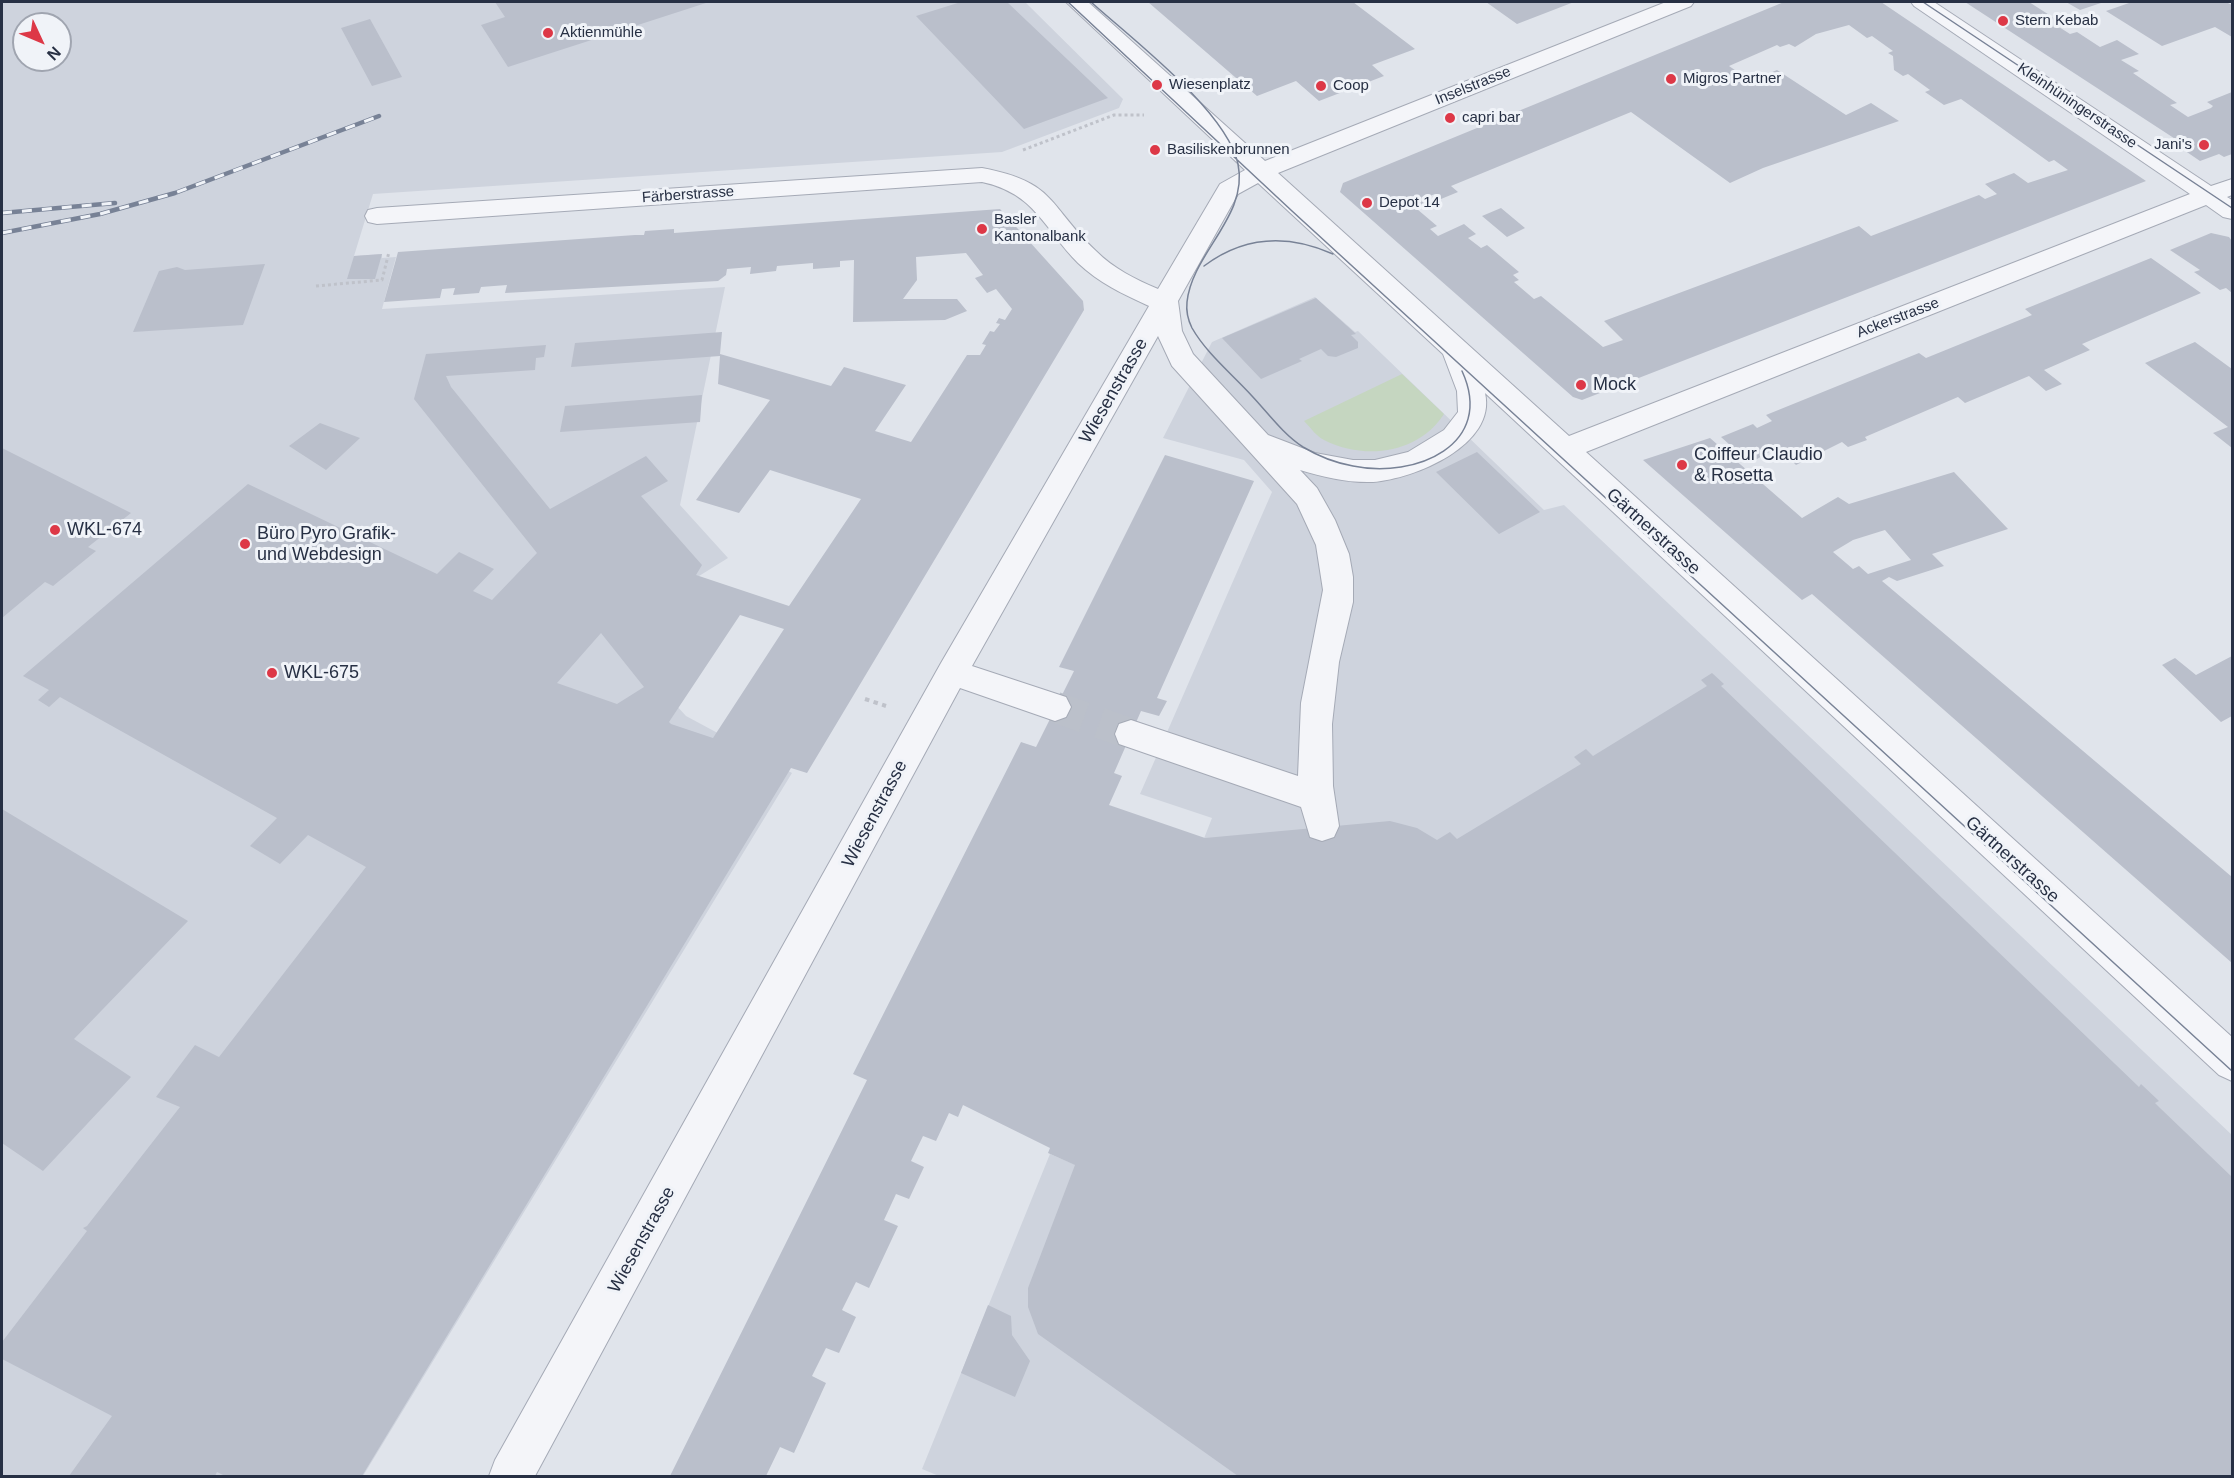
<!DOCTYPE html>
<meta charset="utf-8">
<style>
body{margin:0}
#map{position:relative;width:2234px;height:1478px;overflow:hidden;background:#e0e4eb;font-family:Helvetica,sans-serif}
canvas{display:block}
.frame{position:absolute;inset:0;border:3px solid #273044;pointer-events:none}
.north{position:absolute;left:12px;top:12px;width:60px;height:60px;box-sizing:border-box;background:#f0f3f8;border:2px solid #a0a5b0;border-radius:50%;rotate:134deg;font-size:16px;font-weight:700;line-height:24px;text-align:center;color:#273044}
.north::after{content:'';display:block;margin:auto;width:21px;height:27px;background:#dd3847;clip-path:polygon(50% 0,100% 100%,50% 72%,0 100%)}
</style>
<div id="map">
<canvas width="2234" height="1478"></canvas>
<div class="frame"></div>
<div class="north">N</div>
</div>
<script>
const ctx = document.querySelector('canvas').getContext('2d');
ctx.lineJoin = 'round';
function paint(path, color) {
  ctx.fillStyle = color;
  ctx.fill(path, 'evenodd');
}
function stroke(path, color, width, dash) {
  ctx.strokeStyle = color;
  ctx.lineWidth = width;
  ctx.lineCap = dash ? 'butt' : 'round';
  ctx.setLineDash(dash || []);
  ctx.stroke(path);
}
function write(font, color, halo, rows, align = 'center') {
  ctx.font = font + ' Helvetica,sans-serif';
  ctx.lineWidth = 6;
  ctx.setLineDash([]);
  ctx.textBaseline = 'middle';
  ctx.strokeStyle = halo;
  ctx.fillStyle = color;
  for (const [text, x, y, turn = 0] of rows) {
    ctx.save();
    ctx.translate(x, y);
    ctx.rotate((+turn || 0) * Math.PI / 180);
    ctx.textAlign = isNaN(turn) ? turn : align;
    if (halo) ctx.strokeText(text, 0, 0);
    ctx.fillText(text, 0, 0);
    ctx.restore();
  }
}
const built = new Path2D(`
 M2,2H1025L1123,99L1119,108L1002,152L373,194L354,256L382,254V258L396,257L382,309L725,287L680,505L728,558L609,632L686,716L792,773L363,1476H2ZM24,24H60V60H24Z
 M1315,297L1355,332L1358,331L1544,510L1564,505L2232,1135V1476H939L922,1469L1050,1154L1076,1165L1212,818L1140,794L1272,492L1244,460L1163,438L1212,342Z`);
const green = new Path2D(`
 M1402,374L1444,414C1419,453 1366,461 1324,440C1317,437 1310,427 1304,421Z`);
const building = new Path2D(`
 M495,2H709L508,67L481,25L505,17Z
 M961,2H1007L1108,98L1024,129L916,16Z
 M1148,2H1353L1415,49L1372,65L1384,76L1319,101L1296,81L1257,96Z
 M1486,2H1574L1517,24Z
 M1784,2H1881L2146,181L1582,400L1573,397L1340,192L1343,183ZM1849,25L1867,38L1872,36L1893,51L1888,53L1893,56L1894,70L1903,76L1908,74L1930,90L1925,92L1944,105L1961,99L2049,162L2054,160L2068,170L2028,183L2014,173L1985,184L1997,194L1985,199L1979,195L1871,236L1859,226L1604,321L1623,340L1603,347L1541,296L1534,299L1514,282L1519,280L1513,275L1519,272L1487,245L1481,248L1468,238L1476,234L1464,224L1438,236L1430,229L1437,226L1417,209L1428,204L1422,199L1435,194L1441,199L1458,192L1451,186L1631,112L1730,183L1763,168L1899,121L1871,103L1846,115L1777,70L1751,81L1729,66L1777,45L1780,47L1789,44L1795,47L1816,34Z
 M1965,2H2029L2065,25L2059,27L2070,34L2077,32L2100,47L2117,40L2139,54L2121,60L2139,71L2133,73L2177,103L2170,105L2188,117L2211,108L2213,106L2207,102L2232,92V154L2224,157L2219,154L2200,161L2178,146L2183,144Z
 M2066,2H2104L2080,10Z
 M2126,2H2226L2232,5V37L2215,27L2162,46L2106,11L2129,3Z
 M370,19L402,77L372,86L341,28Z
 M1501,208L1525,228L1507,237L1482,216Z
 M1000,209L1083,301L1084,310L807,773L791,768L362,1476H225L217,1472L215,1476H69L112,1416L2,1359V1342L87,1231L83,1228L87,1226L180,1107L156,1097L195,1045L219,1057L366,867L308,835L280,864L250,846L277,818L60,697L49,707L38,700L49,690L23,676L248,484L437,574L459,552L494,569L473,591L492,600L537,553L414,399L426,354L546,345L544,357L536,358L535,370L446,376L451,387L550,509L646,456L668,481L641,496L702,565L696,575L789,606L861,499L770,470L739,513L696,500L770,400L718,384L720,356L571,367L575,343L722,332L720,354L831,386L844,367L906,385L875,431L911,442L967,355H980L986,345L982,344L990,331L994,332L1000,324L996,323L999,318L1005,320L1012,309L996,289L987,293L975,278L983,275L966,253L916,257L917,280L903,299H957L967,311L945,320L853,322L854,260L840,261V267L813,269V263L777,266L776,271L750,274L751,267L727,269L726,275L718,281L505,293L507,285L481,287L479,293L453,295L455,288L442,289L440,298L384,302L398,252L635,235H644L645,231L674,229V233ZM740,615L784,629L713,738L671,724L669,722ZM601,633L644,687L617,704L557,683Z
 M2211,233L2229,237L2232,241V293L2226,288L2220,290L2194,272L2200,270L2170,250Z
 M382,254L375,279H347L354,256Z
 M2151,258L2201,293L2082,344L2090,350L2044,370L2062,384L2046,391L2029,376L1965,403L1958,397L1865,437L1867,440L1848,447L1842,442L1796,465L1778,447L1750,463L1721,437L1753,424L1757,428L1772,421L1766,415L1919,353L1926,358L2032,315L2025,309Z
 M265,264L243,325L133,332L159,271L177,267L185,270Z
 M1316,298L1356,334L1351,335L1358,342V348L1336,357L1328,356L1321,349L1299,359L1302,361L1261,379L1222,338Z
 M2195,342L2232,369V448L2213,433L2228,427L2145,363Z
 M702,395L700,422L560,432L565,406Z
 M320,423L360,438L326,470L289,446Z
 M1710,438L1802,518L1838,497L1849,504L1954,472L2008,529L1932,554L1944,566L1897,581L1889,577L1882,581L2232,877V963L1812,594L1802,600L1643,460ZM1885,530L1911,560L1868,574L1859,566L1853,569L1833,552L1853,540Z
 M2,448L131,513L88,547L96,551L53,586L45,582L2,618Z
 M1477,452L1540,512L1499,534L1436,472Z
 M1165,455L1254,481L1157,698L1167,701L1159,716L1141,711L1114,773L1122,776L1109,805L1205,838L1390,821L1417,828L1437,840L1450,832L1457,839L1581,764L1574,757L1586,749L1593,756L1707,686L1701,680L1712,673L1724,684L1721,686L2139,1087L2141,1084L2159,1101L2155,1103L2160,1108L2232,1177V1476H1238L1038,1334L1028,1307V1288L1075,1165L1048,1153L1050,1148L963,1105L958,1117L949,1113L936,1141L923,1136L911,1161L924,1167L909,1199L896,1194L884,1220L898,1226L869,1288L856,1282L842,1310L856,1317L839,1353L826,1348L812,1376L826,1383L794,1453L780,1447L766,1476H670L867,1080L853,1074L1021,742L1036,747L1074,671L1059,667Z
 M2232,656V716L2221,722L2162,665L2175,658L2196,675Z
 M2,809L188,921L74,1039L131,1077L43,1171L2,1143Z
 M988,1305L1011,1316L1012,1335L1030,1361L1015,1397L961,1373Z`);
const minorTunnel = new Path2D(`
 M1055,707L1131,734`);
const pathFar1 = new Path2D(`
 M1023,150L1114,115H1144
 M316,286L382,280L389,252`);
const path = new Path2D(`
 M865,699L886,706`);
const minor = new Path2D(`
 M1066,2H1088L1265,161L1666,2H1694L1691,6L1278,173L1569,436L2190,194L1914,6L1911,2H1934L2211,186L2232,179V195L2227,197L2232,200V219L2223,217L2206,205L1586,452L2232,1037V1081L2219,1075L1485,393C1497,445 1414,479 1373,482C1348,483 1324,477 1300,470L1317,488L1335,520L1349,554L1353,577V602L1339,662L1332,724L1333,786L1339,826L1334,837L1322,841L1310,837L1301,807L1119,744L1115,734L1119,724L1131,720L1298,776L1301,703L1323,590L1316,545L1297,504L1172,366L1158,336L972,666L1066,697L1071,707L1066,717L1055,721L960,688L535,1476H489L495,1460L941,663L1149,306C1123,294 1099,283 1078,263C1044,229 1035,193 982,182L377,224L368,222L365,216L368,210L377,208L982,168C1057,182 1048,206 1096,251C1114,269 1135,279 1158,289L1220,184L1245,170ZM1258,183L1443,354L1457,391L1458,412L1444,430L1408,452L1375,460H1353L1315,453L1268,435L1193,354L1182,331L1178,301L1238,194Z`);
const tram = new Path2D(`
 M1068,2L1292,211L2232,1071
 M1091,2C1132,39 1227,111 1238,164C1249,216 1192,253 1187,302C1186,311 1188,320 1192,328C1207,354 1232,374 1252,396C1268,413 1283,434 1303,447C1318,456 1336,463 1353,466C1415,479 1496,445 1462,371
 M1923,2L2232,208
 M1204,266C1244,236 1288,234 1333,254`);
const rail = new Path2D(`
 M2,213L115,203
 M2,233L100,214L175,193L379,116`);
const markers = [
 [2003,21,6,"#dd3847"],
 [548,33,6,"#dd3847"],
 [1671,79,6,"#dd3847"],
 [1157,85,6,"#dd3847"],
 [1321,86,6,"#dd3847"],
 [1450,118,6,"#dd3847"],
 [2204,145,6,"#dd3847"],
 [1155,150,6,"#dd3847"],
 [1367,203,6,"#dd3847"],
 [982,229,6,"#dd3847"],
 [1581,385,6,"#dd3847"],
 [1682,465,6,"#dd3847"],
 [55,530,6,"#dd3847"],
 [245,544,6,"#dd3847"],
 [272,673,6,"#dd3847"]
];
const farPoinames = [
 ["Stern Kebab",2015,21],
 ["Aktienmühle",560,33],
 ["Migros Partner",1683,79],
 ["Wiesenplatz",1169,85],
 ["Coop",1333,86],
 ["capri bar",1462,118],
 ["Jani's",2192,145,"right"],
 ["Basiliskenbrunnen",1167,150],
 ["Depot 14",1379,203],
 ["Basler",994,220],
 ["Kantonalbank",994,237]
];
const farStreetnames = [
 ["Inselstrasse",1473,86,-22],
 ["Kleinhüningerstrasse",2077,106,34],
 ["Färberstrasse",688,195,-4],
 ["Ackerstrasse",1898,318,-21]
];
const poiNames = [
 ["Mock",1593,385],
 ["Coiffeur Claudio",1694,455],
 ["& Rosetta",1694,476],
 ["WKL-674",67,530],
 ["Büro Pyro Grafik-",257,534],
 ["und Webdesign",257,555],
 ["WKL-675",284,673]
];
const streetNames = [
 ["Wiesenstrasse",1114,391,-60],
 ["Gärtnerstrasse",1653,532,42],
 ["Wiesenstrasse",875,814,-62],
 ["Gärtnerstrasse",2012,860,42],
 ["Wiesenstrasse",642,1240,-61]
];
paint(built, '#ced3dd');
paint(green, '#c5d6c0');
paint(building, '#babfcb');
stroke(minorTunnel, '#bbc0ca', 31, [31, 16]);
stroke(minor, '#a5aab6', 2);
stroke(pathFar1, '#bfc2ca', 3, [3, 3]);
stroke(path, '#bfc2ca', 4, [4.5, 4.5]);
paint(minor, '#f4f5f9');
stroke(tram, '#788296', 1.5);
stroke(rail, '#788296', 4.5);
stroke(rail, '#f0f3f8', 3, [10]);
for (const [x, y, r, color] of markers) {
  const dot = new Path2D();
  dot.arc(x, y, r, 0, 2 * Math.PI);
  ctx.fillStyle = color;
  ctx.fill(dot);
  stroke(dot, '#f0f3f8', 2);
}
write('15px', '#273044', '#f0f3f8', farPoinames, 'left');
write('15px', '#273044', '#f0f3f8', farStreetnames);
write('18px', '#273044', '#f0f3f8', poiNames, 'left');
write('18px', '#273044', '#f0f3f8', streetNames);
</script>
